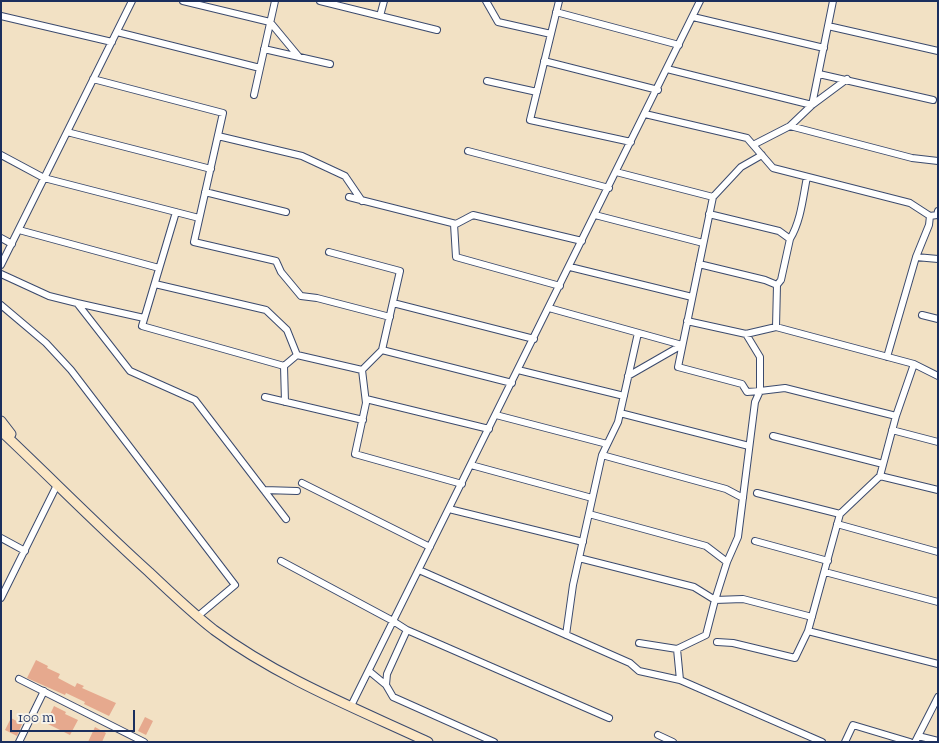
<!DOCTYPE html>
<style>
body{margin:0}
#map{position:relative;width:939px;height:743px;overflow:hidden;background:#f2e1c4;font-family:"Sorts Mill Goudy",serif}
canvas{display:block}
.frame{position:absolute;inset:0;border:2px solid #1b2f5e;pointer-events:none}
.scale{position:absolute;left:10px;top:710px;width:125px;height:22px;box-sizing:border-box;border:2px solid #1b2f5e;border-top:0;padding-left:6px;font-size:15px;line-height:18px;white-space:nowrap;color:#1b2f5e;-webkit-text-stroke:4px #f7f3e8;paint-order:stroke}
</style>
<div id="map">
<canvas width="939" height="743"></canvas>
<div class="frame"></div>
<div class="scale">100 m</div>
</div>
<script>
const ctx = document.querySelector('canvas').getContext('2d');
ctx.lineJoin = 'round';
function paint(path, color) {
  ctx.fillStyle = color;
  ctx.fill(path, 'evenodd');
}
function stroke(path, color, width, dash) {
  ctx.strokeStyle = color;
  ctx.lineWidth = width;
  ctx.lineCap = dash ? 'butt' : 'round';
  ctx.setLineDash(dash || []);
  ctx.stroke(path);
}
const building = new Path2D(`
 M36,660L48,666L47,668L60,674L58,678L75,687L77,683L84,686L82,688L116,703L109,716L84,704L85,702L66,693L65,695L27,678Z
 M54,706L66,712L65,714L78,720L70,735L46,723Z
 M145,717L153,721L146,735L138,731Z
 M11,718L22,724L17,736L5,730Z
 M95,727L106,733L102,742H88Z`);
const street = new Path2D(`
 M183,1L270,22L299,57
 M320,1L437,30
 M486,1L498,22L551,34
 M559,1L530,120L631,142
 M556,12L679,45
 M1,16L112,42
 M380,16L384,1
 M693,17L824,48
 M828,26L938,51
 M117,32L260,68
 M264,49L330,64
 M544,61L658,90
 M667,69L812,105L833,1
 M819,74L933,100
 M93,79L223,113L194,242L276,261L281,272L301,296L317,298L390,317
 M487,81L537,92
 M254,95L275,1
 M645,114L747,138L773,168L910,203L930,216
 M790,126L912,158L938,161
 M67,132L211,169
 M218,136L302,156L345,176L362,201
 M753,145L790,126L812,105L847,79
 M468,151L609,188
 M1,155L44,178L199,218
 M616,172L713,197
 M205,192L286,212
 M349,197L456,224L473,215L582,241
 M176,212L142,326L284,366
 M709,214L779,231L790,239
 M595,215L703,243
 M454,224L456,257L560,286
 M19,230L159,268
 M1,238L12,244
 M329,252L400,271L382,350L362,370L366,403L355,454L462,484
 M916,257L938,259
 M699,264L765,280L777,285
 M1,265L132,1
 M570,267L692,297
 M1,274L49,296L77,303L130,371L195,400L286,519
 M155,284L266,310L287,330L297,355L284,366
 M77,303L144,318
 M393,303L534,339
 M1,305L46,343L71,370L235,585L198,616
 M549,308L682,345
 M922,315L938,319
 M687,321L746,334L776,327L914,364L938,376
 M776,327L777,285L781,280L790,239C801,221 803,197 807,177
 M746,334L760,357V391L785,388L896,416
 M382,350L512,383
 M297,355L362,370
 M887,357L916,257L929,225L930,216L937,215L938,211
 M284,366L285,402
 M518,370L624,396
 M628,376L682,345
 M265,397L363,420
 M366,399L489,429
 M620,413L749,446
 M496,415L607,444
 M892,430L938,442
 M773,436L883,464
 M602,455L726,489L743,498
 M471,465L592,498
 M880,476L938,490
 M302,483L430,547
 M264,490L297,491
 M757,493L840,514
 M449,509L583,542
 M589,514L706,546L727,562
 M837,524L938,552
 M1,538L25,551
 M755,541L828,561
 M579,558L694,587L715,600L743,599L812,617
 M281,561L393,621L407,630L609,718
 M419,570L630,663L639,671L680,680L677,649
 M825,572L938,602
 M1,598L57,485
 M407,630L387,674L386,685L393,697L494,742
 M808,631L938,664
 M566,635L573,585L602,455L618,422L638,333
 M717,642L733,643L795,658L808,631L840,514L880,476L896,416L914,364
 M639,643L677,649L706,635L715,600L727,562L738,537L755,402L760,391L747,392L742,384L678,367L713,197L741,167L762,155
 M369,671L386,685
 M19,679L144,742
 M680,680L822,742
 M351,706L700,1
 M658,735L673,742
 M918,736L938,741
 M19,742L44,691
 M845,742L853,725L910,742
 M915,742L938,697`);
const secondary = new Path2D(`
 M1,421L11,434
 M1,431C51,478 98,526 149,572C170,592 191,612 214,630C279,678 355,708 428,742`);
paint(building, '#e6a98e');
stroke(street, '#3b4a6d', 8);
stroke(secondary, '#3b4a6d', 11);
stroke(street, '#fff', 6);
stroke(secondary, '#fbe6c4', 9);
</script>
